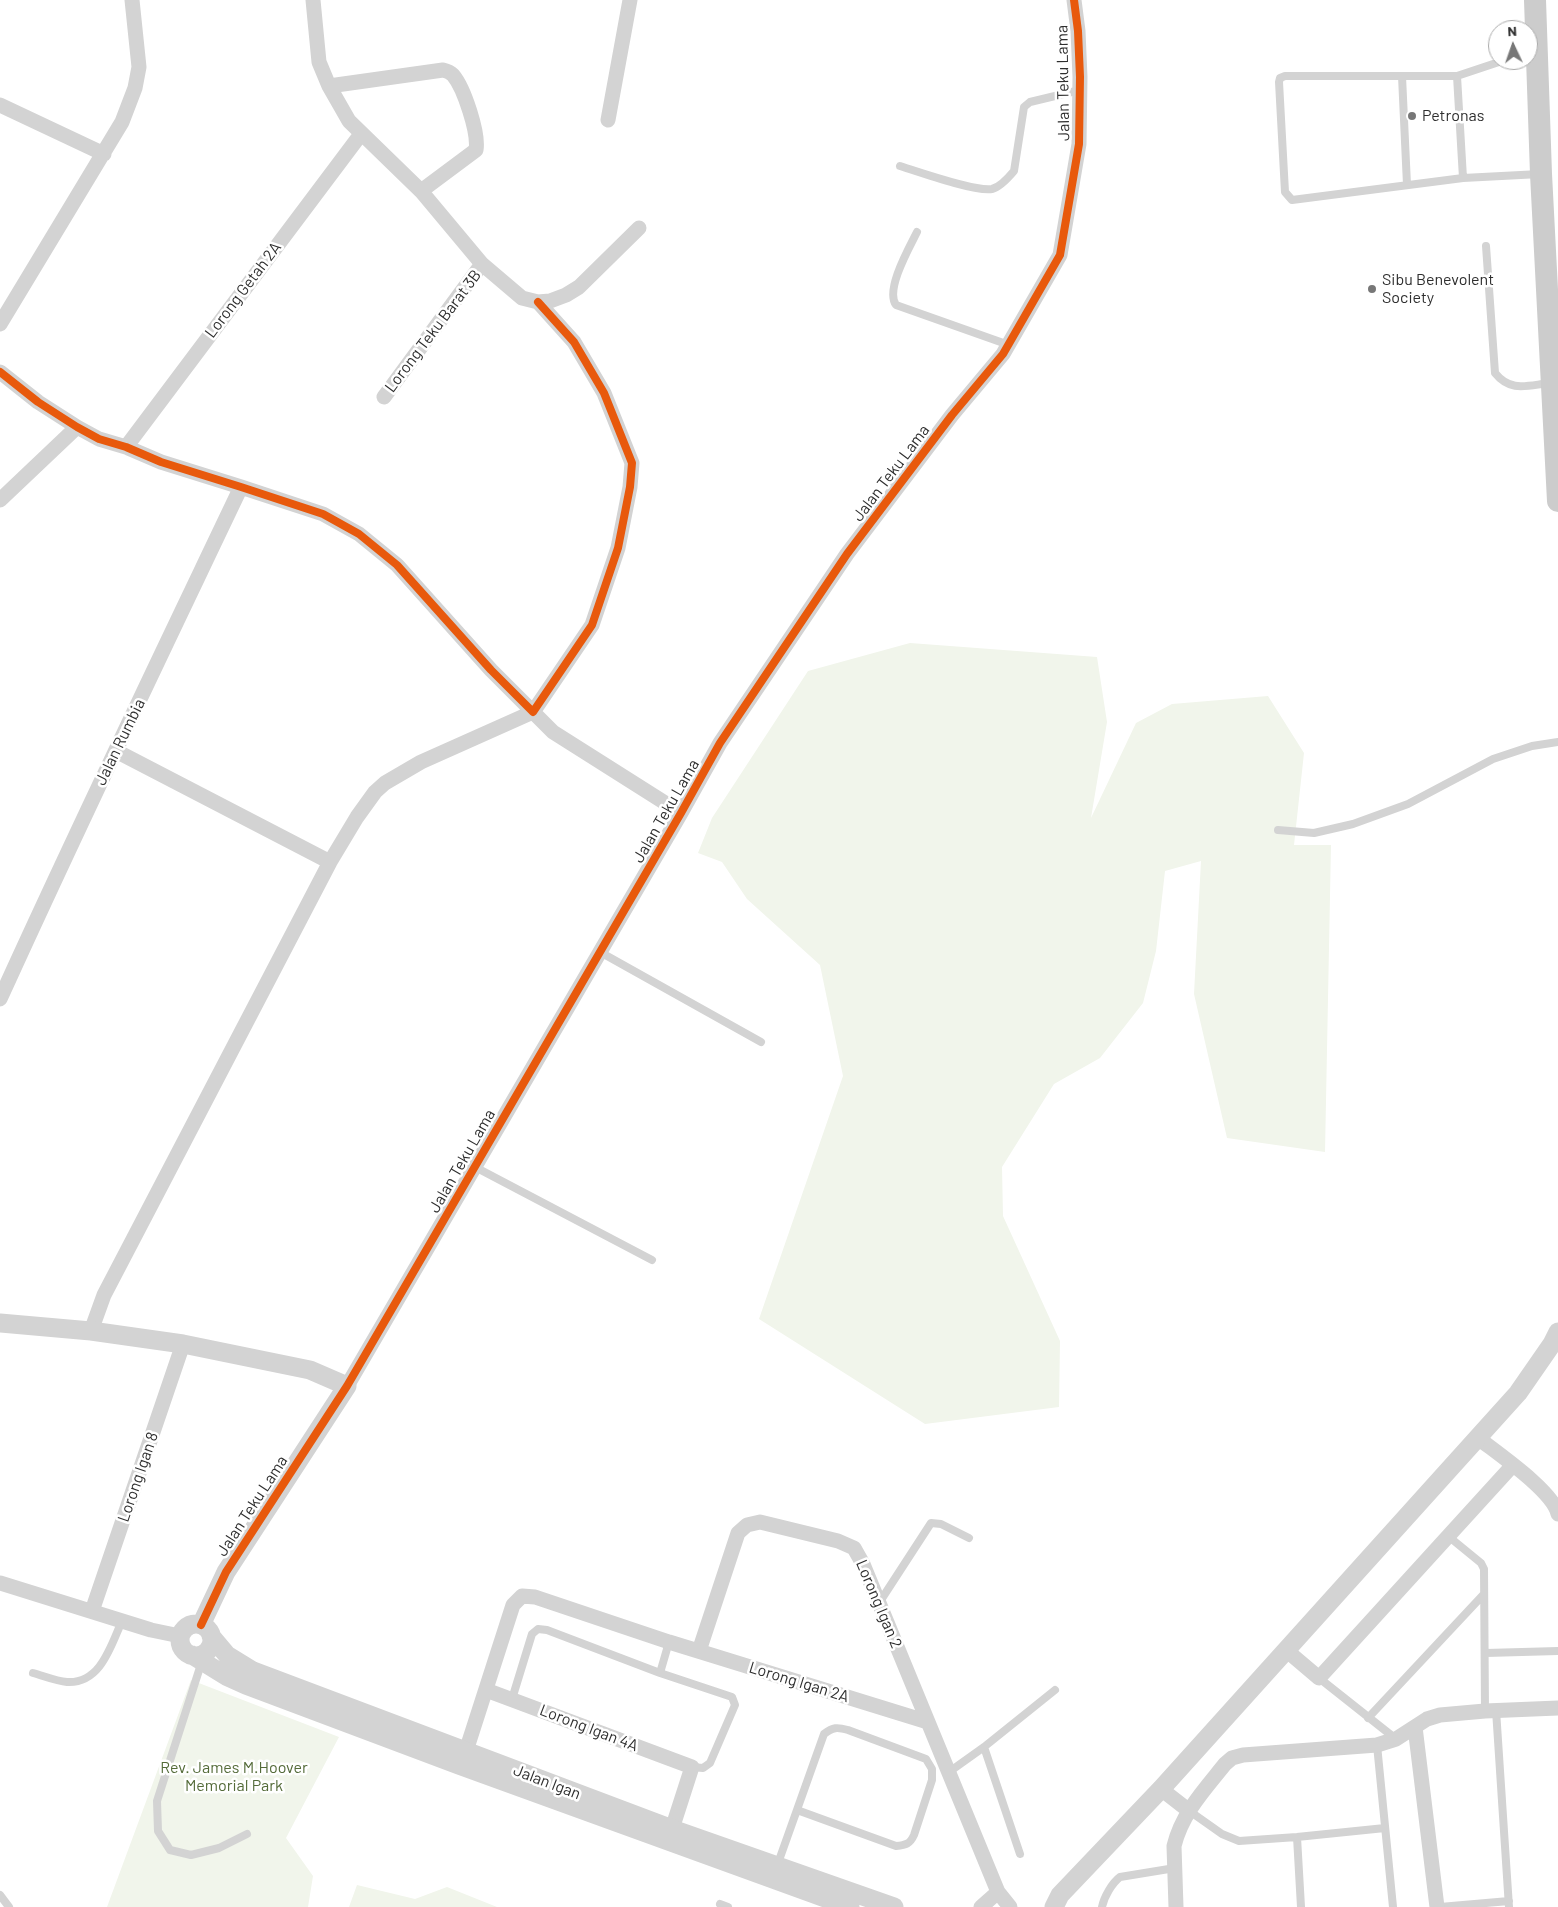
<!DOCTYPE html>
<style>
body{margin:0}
#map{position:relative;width:1558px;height:1907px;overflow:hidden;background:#fff;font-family:Barlow,sans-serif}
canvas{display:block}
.north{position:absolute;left:1488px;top:20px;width:50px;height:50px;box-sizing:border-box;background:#fff;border:1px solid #ababab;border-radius:50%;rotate:357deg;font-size:14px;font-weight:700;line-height:20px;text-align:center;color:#2e2e2e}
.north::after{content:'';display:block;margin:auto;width:18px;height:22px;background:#777;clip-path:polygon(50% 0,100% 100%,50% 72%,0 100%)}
</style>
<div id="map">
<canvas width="1558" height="1907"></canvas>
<div class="north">N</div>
</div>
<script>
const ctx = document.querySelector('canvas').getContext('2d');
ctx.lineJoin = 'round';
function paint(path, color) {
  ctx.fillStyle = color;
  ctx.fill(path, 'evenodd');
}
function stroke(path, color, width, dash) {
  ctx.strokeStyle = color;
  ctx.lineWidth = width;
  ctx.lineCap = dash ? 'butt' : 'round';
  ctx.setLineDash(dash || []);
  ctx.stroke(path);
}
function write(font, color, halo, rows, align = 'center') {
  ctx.font = font + ' Barlow,sans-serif';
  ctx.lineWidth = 5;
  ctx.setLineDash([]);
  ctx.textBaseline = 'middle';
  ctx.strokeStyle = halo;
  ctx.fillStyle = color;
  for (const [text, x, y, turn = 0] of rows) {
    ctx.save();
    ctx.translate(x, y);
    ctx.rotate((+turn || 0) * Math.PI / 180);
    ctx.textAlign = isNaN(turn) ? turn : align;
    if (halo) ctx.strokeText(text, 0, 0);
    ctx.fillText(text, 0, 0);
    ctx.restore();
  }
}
const green = new Path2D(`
 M910,643L1097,657L1107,722L1091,818L1136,723L1172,704L1268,696L1304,753L1294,845H1331L1325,1152L1227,1138L1194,994L1201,861L1165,871L1156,951L1143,1003L1100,1058L1054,1084L1002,1167L1003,1216L1060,1341L1059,1407L925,1424L759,1319L843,1076L820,965L747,899L722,862L698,853L712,818L808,671Z
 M191,1680L339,1737L286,1838L313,1876L308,1907H107Z
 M357,1885L415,1899L447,1887L497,1907H349Z`);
const service = new Path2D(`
 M1505,60L1457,76H1285L1280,78L1279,82L1285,192L1292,200L1463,178L1540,174
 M1402,76L1407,185
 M1457,76L1463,178
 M900,166C919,172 976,192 992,189C1000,187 1009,177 1014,171L1024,107L1030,102L1080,90
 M917,232C909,248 885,290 896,305L1009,345
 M1486,246L1495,373C1511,393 1528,385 1551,383
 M1278,830L1314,833L1353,824L1408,804L1493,759L1532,746L1558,742
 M600,952L761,1042
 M475,1167L652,1260
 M1448,1536L1481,1563L1484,1569L1485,1711
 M879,1603L931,1523L941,1524L969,1538
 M1486,1653L1558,1651
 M202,1661L157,1801L158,1831L170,1850L191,1855L219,1848L247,1834
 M33,1673C44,1676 56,1681 67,1682C101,1684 111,1645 122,1621
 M660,1673L669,1642
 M1319,1678L1396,1739
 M512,1699L532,1634L538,1629L547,1630L660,1673L732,1697L735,1705L710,1763L703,1768L692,1767
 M1496,1710L1509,1907
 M1368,1718L1484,1594
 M1377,1745L1393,1907
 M984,1747L1020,1854
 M949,1772L984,1747L1055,1690
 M1188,1810L1222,1834L1239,1841L1297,1837L1385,1828
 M1297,1837L1301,1907
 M777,1866L824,1734C833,1727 837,1727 848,1730L926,1759L932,1769V1780L914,1835C910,1844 906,1845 896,1846L797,1810
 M0,1895L9,1907
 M720,1904L728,1907
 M1102,1907C1104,1897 1112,1883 1120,1877L1175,1868
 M1440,1907L1509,1901`);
const minor = new Path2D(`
 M313,0L319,62L329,86L349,121L421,191L482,264L522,298L538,302L550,301L566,295L579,287L639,228
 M329,86L443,70C447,71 450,72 453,75C464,88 479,133 476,150L421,191
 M0,105L104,154
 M608,120L630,0
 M0,324L122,122L135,88L139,67L132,0
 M0,372L38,402L77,427L99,439L126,447L161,462L241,487L323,514L359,534L397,565L491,670L533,712L592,625L618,548L630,487L632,463L604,393L574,342L538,302
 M384,397L482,264
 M126,447L361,134
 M0,500L77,427
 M116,751L330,862
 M0,999C78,827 160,657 241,487
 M91,1331L104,1295L330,862L357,817L375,792L385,783L421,762L533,712L553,732L681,813
 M347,1386L681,813L720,743L847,554L952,415L1003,354L1060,255L1079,144L1080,77L1078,31L1074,0
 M1478,1438C1497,1453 1553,1491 1558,1514
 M0,1583L151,1630L180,1636
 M92,1611L183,1344
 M1286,1650L1319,1678L1513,1465
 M699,1651L738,1533L747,1525L760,1522L838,1541L854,1548L863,1564L998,1892L1010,1907
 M486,1690L692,1767L672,1829
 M1415,1727L1437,1907
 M466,1751L513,1605L522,1596L535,1597L669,1642L928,1722
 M1161,1789L1188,1810
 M981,1907L998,1892
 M1176,1907L1174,1846C1182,1813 1205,1789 1225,1764L1232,1758L1243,1755L1377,1745L1396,1739L1427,1719L1440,1715L1485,1711L1558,1708`);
const tertiary = new Path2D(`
 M0,1323L91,1331L183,1344L310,1370L347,1386L226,1572L201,1625
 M180 1640a16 16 0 1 1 32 0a16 16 0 1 1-32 0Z
 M211,1636L227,1655L253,1671L672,1829L894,1907
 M192,1655L226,1676L246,1685L459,1765L850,1907
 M1054,1907L1060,1895L1161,1789L1518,1393L1552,1344L1558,1332`);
const secondary = new Path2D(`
 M1535,0L1541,174L1558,501`);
const cycleway = new Path2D(`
 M0,372L38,402L77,427L99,439L126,447L161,462L241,487L323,514L359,534L397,565L491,670L533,712L592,625L618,548L630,487L632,463L604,393L574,342L538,302
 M201,1625L226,1572L347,1386L681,813L720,743L847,554L952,415L1003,354L1060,255L1079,144L1080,77L1078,31L1074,0`);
const markers = [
 [1412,116,5,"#777"],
 [1372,289,5,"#777"]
];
const streetNames = [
 ["Jalan Teku Lama",1063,83,-91],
 ["Lorong Getah 2A",243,290,-53],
 ["Lorong Teku Barat 3B",433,331,-53],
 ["Jalan Teku Lama",891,473,-53],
 ["Jalan Rumbia",120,742,-64],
 ["Jalan Teku Lama",666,811,-60],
 ["Jalan Teku Lama",462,1161,-60],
 ["Lorong Igan 8",138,1477,-71],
 ["Jalan Teku Lama",252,1506,-57],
 ["Lorong Igan 2",879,1604,67],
 ["Lorong Igan 2A",799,1682,17],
 ["Lorong Igan 4A",589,1728,21],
 ["Jalan Igan",547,1782,21]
];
const poiNames = [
 ["Petronas",1422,116],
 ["Sibu Benevolent",1382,280],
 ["Society",1382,298]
];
const parkNames = [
 ["Rev. James M.Hoover",234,1768],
 ["Memorial Park",234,1786]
];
paint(green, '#f1f5eb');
stroke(service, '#d3d3d3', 8);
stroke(minor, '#d3d3d3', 15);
stroke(tertiary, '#d3d3d3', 19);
stroke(secondary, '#ccc', 22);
stroke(cycleway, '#e8590c', 8);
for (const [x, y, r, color] of markers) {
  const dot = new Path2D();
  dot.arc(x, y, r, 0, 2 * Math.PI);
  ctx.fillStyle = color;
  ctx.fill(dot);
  stroke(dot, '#fff', 2);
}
write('16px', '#2e2e2e', '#fff', streetNames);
write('16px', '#2e2e2e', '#fff', poiNames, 'left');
write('16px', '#546b39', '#fff', parkNames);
</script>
